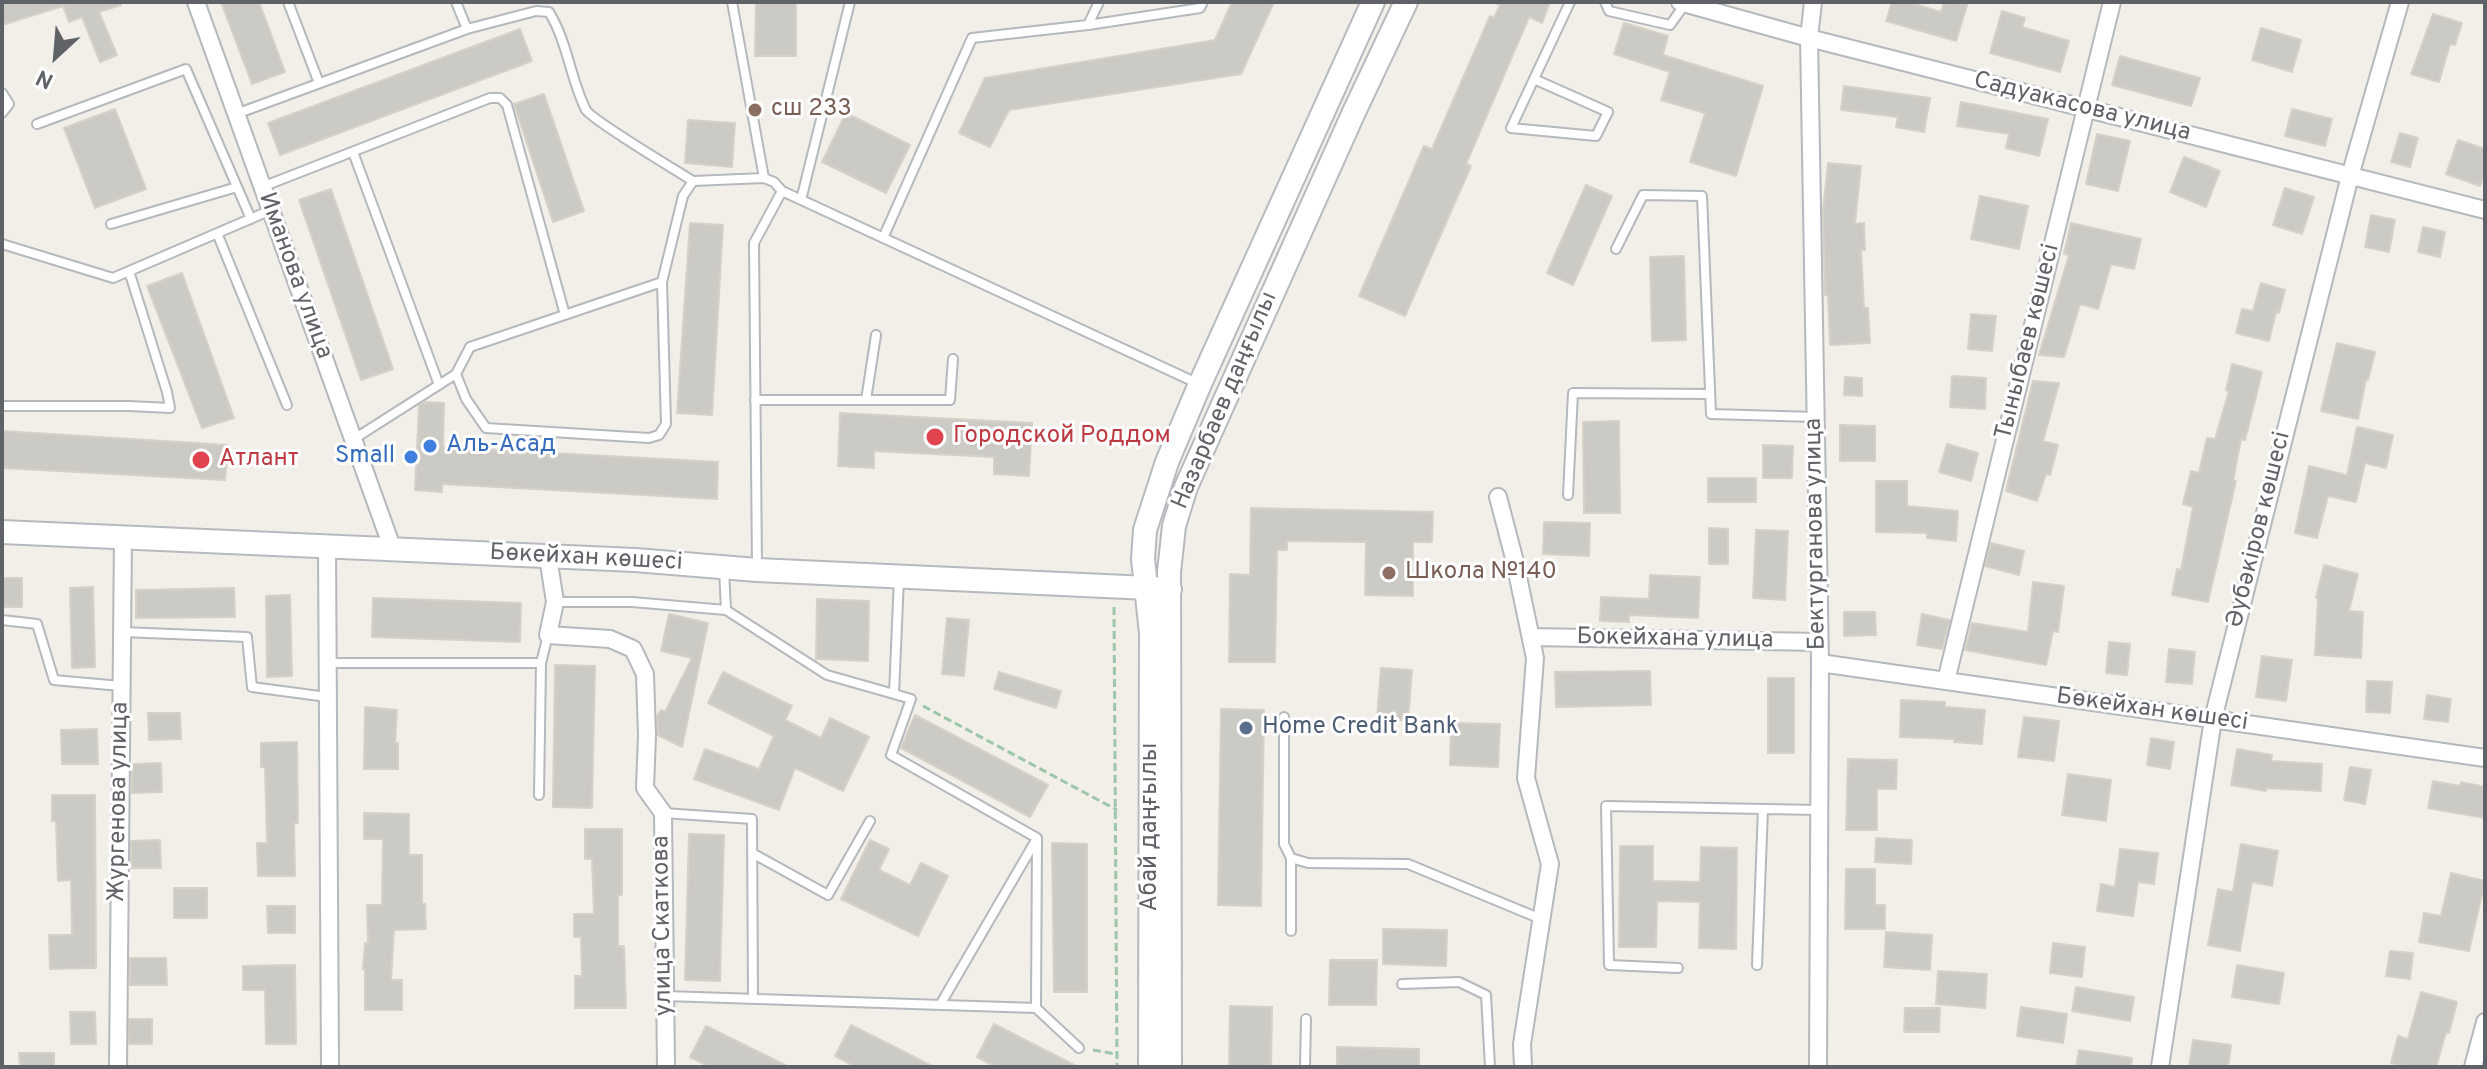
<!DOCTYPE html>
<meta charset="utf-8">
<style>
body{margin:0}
#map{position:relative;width:2487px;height:1069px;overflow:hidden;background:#f1efe8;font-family:Overpass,sans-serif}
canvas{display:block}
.frame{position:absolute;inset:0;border:4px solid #5f6368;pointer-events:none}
.north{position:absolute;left:16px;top:16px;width:80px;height:80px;-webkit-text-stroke:6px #fff;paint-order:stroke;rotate:206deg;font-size:22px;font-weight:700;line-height:32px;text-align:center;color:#5f6368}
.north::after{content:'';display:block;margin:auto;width:28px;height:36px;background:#5f6368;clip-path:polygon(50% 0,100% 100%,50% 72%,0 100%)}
</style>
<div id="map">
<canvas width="2487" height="1069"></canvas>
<div class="frame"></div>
<div class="north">N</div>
</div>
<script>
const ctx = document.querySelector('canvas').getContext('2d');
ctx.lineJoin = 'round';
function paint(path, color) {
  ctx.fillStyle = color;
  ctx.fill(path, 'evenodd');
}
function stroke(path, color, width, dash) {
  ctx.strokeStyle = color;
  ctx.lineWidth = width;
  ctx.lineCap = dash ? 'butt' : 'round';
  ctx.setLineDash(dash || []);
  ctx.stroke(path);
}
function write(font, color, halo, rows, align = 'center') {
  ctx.font = font + ' Overpass,sans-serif';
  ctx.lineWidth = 6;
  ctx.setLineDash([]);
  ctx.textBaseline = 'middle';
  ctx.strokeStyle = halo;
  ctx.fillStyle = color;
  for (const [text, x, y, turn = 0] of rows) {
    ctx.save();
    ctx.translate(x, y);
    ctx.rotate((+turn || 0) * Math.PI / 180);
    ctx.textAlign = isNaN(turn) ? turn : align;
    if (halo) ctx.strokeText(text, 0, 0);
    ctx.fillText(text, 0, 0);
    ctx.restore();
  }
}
const building = new Path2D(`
 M2,2H120L121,5L99,12L117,55L100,62L82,17L69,22L63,6L2,25Z
 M221,2H259L285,72L252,84Z
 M756,2H796V56H755Z
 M1232,2H1274L1241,74L1009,110L990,147L959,133L985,78L1215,40Z
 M1493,2H1550L1542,23L1529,17L1466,164L1471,166L1405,316L1359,296L1424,146L1432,149L1490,16L1494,18L1500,5Z
 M1892,2H1908L1941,12L1944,2H1968L1956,41L1886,21Z
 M2002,11L2025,18L2022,27L2069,41L2060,72L1990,53Z
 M2433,14L2462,23L2455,45L2450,44L2439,82L2411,74Z
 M1624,23L1668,36L1663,55L1763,86L1736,176L1690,162L1705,113L1661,100L1670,72L1614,54Z
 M2261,28L2301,40L2292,72L2252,60Z
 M520,29L532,61L280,155L268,123Z
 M2120,56L2200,78L2191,106L2112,85Z
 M1844,86L1930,98L1924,132L1896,127L1898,117L1841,110Z
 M544,94L584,211L553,222L514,104Z
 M1961,102L2048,119L2039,156L2006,148L2009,134L1957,126Z
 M115,109L146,189L95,208L64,128Z
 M2292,109L2332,119L2325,146L2285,136Z
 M846,113L910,145L886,193L822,162Z
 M688,120L735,123L732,167L685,163Z
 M2400,133L2418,138L2410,167L2391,162Z
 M2097,134L2130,141L2118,191L2086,184Z
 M2458,140L2485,149V172L2480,186L2446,174Z
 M2184,157L2220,171L2206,207L2170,192Z
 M1828,163L1861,166L1855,224L1864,223L1865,250H1861L1864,308H1868L1870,343L1830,345L1828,295H1825L1823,211Z
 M1586,185L1612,196L1573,285L1547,273Z
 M2285,188L2314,197L2302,234L2273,225Z
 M331,189L393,369L361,380L299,200Z
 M1980,196L2028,206L2019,249L1971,239Z
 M2371,215L2395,220L2389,252L2365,247Z
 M690,223L723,225L712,415L677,413Z
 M2071,223L2141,239L2134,269L2111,264L2098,309L2080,304L2064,357L2039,355L2069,255L2064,254Z
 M2423,227L2445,232L2440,257L2418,252Z
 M1684,256L1686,340L1652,341L1650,257Z
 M182,273L234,418L202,428L147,286Z
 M2261,283L2285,290L2279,313L2276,312L2269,341L2236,333L2242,309L2253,311Z
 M1971,314L1996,316L1992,351L1968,349Z
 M2337,343L2375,352L2368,380L2366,379L2358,419L2321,411Z
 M2232,364L2262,372L2245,440L2241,439L2233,481H2236L2208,602L2172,595L2177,569L2181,570L2193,507L2183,504L2191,471L2199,473L2207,438L2215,439L2229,391L2226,390Z
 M1952,376L1986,378L1985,409L1950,407Z
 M1845,377L1862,378V396L1844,395Z
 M2033,381L2059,383L2043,441L2058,445L2050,475L2046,474L2037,501L2006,491Z
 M425,402L444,403L443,447L718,462L717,499L442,484V492L415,490L419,406Z
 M840,413L1032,423L1029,476L994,474V457L874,451V468L838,466Z
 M1619,421L1620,513H1584L1583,422Z
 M1840,425L1875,426V461H1840Z
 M2357,427L2393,435L2386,468L2365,463L2356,502L2328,496L2317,538L2295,533L2309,466L2347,475Z
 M2,431L228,445L225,480L2,468Z
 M1947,444L1978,453L1971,481L1939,472Z
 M1763,445L1793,446L1792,478H1763Z
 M1708,478H1756V502H1708Z
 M1876,481H1907V506L1958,511L1956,541L1927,538V533L1876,532Z
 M1251,508L1433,512L1432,542H1413V596L1365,595L1366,542L1287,541V550H1277L1275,662H1229L1230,574L1250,575Z
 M1544,522L1590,523L1589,556L1543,554Z
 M1709,528L1728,529V564H1709Z
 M1756,530L1788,531L1785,600L1753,598Z
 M1991,543L2024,551L2019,575L1985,566Z
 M2324,565L2358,574L2349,611L2363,612L2361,658L2315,655L2318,598H2316Z
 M1650,575L1700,577L1698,618L1629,615V622L1600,621L1601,597L1649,599Z
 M2,578H22V607H2Z
 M2033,582L2064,586L2058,632L2053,631L2046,665L1965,650L1972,623L2028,632Z
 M93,587L95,667L72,668L70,588Z
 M234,588L235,617L136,618V590Z
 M290,595L292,676L267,677L266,596Z
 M373,598L521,603L520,642L372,637Z
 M817,599L869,601L868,661L816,659Z
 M1844,612H1875L1876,635L1844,636Z
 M669,614L708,623L682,747L658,735L657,716L661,710L665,712L692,658L661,651Z
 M1922,614L1950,620L1942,649L1917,645Z
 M947,618L969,620L964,676L942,674Z
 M2109,642L2130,644L2127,675L2106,673Z
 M2169,649L2195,652L2192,684L2166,682Z
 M2262,656L2292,660L2286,701L2256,697Z
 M555,665L595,666L592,808L553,807Z
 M1381,668L1412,670L1408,721L1377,718Z
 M1650,671L1651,705L1556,707L1555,672Z
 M723,672L792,706L785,720L821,738L830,718L869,737L843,791L795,768L779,810L694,779L705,749L759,769L774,736L708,703Z
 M999,672L1061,691L1056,708L994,689Z
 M1768,678H1794V753H1768Z
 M2367,681L2392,682L2390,713L2366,712Z
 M2427,695L2451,699L2448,722L2424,719Z
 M1901,700L1945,702V707L1985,710L1982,744L1954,742V739L1900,737Z
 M365,707L397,710L395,743H398V769H364Z
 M1221,709L1264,710L1261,906L1218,905Z
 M148,713H180L181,739L149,740Z
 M915,715L1048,785L1030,817L901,748Z
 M2024,717L2059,721L2054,761L2018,757Z
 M1451,723L1500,724L1498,767L1450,765Z
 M97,729L98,764H62L61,730Z
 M2151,738L2174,742L2170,769L2147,765Z
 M297,742L298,823H294L295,876H258L257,843H267L265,767H261V743Z
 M2237,749L2272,755L2271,761L2322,764L2321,791L2266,788V791L2231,785Z
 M1848,759L1897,760L1896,789H1877V830H1846Z
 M161,763L162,792L132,793V764Z
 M2350,767L2371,770L2365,804L2344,800Z
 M2068,774L2111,780L2106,821L2062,815Z
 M2433,781L2460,786L2461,782L2485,787V818L2428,808Z
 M52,795H95L96,968L50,969L49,935H72L71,880L58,881L56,821H52Z
 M364,813L409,814V855H422V904H425L426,929L394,930L391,980H402V1010H365V969H363L365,943H368L367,905H382L383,839H364Z
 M585,829H622V895H618V946H624L626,1008H575V976H582L581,937H574V914H594L592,859H585Z
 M689,834L724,835L720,981L685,980Z
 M1876,838L1912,840L1911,864L1875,862Z
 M160,840L161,868H131V841Z
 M870,840L889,849L879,870L910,885L921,863L948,876L918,936L841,899Z
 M1052,843L1087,844V992H1054Z
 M2241,844L2278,851L2272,886L2252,882L2240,951L2208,945L2218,889L2233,892Z
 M1620,846H1653V881L1700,882L1701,847L1737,848L1736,949L1699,948L1700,902L1657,901L1656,947H1619Z
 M2120,849L2158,853L2154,884L2138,882L2133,916L2097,911L2101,884L2115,887Z
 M1846,869H1875V905H1885V929H1845Z
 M2451,873L2485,881L2469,951L2419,942L2424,913L2441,916Z
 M174,888H207V918H174Z
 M267,906H295V933H268Z
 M1383,929L1447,930L1446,966L1383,964Z
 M1886,932L1932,935L1930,970L1884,967Z
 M2053,943L2085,947L2082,977L2050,973Z
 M2390,951L2413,953L2410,979L2386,976Z
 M130,958H166L167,985H130Z
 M1330,960H1377L1376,1005H1329Z
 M295,965L296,1044H266L265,990H243V966Z
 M2237,965L2284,973L2279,1004L2232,997Z
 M1938,971L1987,974L1985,1008L1936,1004Z
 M2076,987L2134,997L2130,1021L2072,1011Z
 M2421,992L2457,1002L2449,1033L2446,1032L2436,1067H2408L2391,1063L2398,1036L2408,1039Z
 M1230,1006L1272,1007L1271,1067H1229Z
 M2021,1007L2067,1014L2063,1043L2017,1036Z
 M1905,1008H1940L1939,1032H1904Z
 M70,1012H95L96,1044H71Z
 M129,1019H152V1044H129Z
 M994,1024L1078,1067H996L977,1057Z
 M851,1025L934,1067H856L835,1056Z
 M706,1026L789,1067H710L690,1057Z
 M2193,1040L2231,1045L2228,1067H2189Z
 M1337,1047L1419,1049V1067H1337Z
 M2079,1050L2132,1058L2131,1067H2076Z
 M19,1053H54V1067H20Z`);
const path = new Path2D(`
 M1114,607L1117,1067
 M923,706L1117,810
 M1093,1050L1116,1054`);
const lane = new Path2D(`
 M288,2L319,83
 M456,2L467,29
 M732,2L764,178
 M1605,2L1609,11L1670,25L1685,4
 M1088,25L1099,2
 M1534,79L1608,112L1596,136L1511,128L1570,2
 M2,93L9,104L2,113
 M236,114L467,29L536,11L549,12C568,43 570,78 586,110C592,120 677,171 693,181
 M37,124L186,69L251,219
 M353,152L439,385
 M262,187L490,98H500L507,105L565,315
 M801,200L850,2
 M111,224L237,187
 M217,233L287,405
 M883,238L972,38L1088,25L1200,8L1203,2
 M2,244L113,278L271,210
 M1616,249L1643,195L1702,196L1711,414L1815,417
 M456,374L466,399L486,428L649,438L659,435L666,424L662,282
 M755,400H950L953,359
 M866,400L876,335
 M2,406H128L170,408L167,392L129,271
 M354,439L456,374L470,347L662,282L683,196L693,181L764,178L774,182L782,191
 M1568,495L1573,393L1710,394
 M757,567L754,243L782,191L1199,384
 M724,569L726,610L827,675L894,694
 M555,602H632L726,610
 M2,620L37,624L54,680L121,686
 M122,632L247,637L252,687L327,697
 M328,663H541L548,635
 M1284,717V844L1291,858L1308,863L1408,864L1541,919
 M539,795L541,663
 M663,813L752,819L753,999
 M752,853L828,895L870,821
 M1291,858V931
 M1757,965L1763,809
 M1678,968L1609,965L1606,806L1819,810
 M1402,984L1459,982L1486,995L1490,1067
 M665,996L1036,1008L1037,838L891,755L911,699L894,694L899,578
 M940,1005L1036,840
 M1036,1008L1079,1048
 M1305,1067L1306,1019`);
const street = new Path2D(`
 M196,2L393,550
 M1680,2L1809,38L2485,210
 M1813,2L1809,38L1820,663L1818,1067
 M1498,497L1514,558L1535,658L1526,778L1550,864L1522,1044L1523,1067
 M327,547L330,1067
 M548,557L555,602L548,635L610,639L633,649L645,674L647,735L645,788L663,813L666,1067
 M1531,637L1819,642
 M1820,663L2485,758
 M1946,681L2112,2
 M118,1067L123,537
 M2160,1067L2213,719L2350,176L2400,2
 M2473,1067L2485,1022`);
const secondary = new Path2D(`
 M2,532L635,560L757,570L1170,589
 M1150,1067L1151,633L1143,559L1145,530L1167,462L1200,384L1373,2
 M1170,1067L1169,572L1174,526L1186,487L1354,112L1406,2`);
const markers = [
 [755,110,8,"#8d6e63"],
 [935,437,10,"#e0444e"],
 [430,446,8,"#3f7fe0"],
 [411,457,8,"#3f7fe0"],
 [201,460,10,"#e0444e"],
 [1389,573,8,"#8d6e63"],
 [1246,728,8,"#5c6f8a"]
];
const streetNames = [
 ["Садуакасова улица",2082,108,14],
 ["Иманова улица",294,276,70],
 ["Тыныбаев көшесі",2029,342,-76],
 ["Назарбаев даңғылы",1226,401,-67],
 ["Әубәкіров көшесі",2260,530,-76],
 ["Бектурганова улица",1817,534,-91],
 ["Бөкейхан көшесі",586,559,3],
 ["Бокейхана улица",1675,640,1],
 ["Бөкейхан көшесі",2152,711,8],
 ["Жургенова улица",120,802,-89],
 ["Абай даңғылы",1151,827,-90],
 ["улица Скаткова",664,926,-91]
];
const educationNames = [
 ["сш 233",771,110],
 ["Школа №140",1405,573]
];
const healthNames = [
 ["Городской Роддом",953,437],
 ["Атлант",219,460]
];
const shopNames = [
 ["Аль-Асад",446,446],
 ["Small",395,457,"right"]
];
const serviceNames = [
 ["Home Credit Bank",1262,728]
];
paint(building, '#cccac5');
stroke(building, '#d6d1c6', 2);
stroke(lane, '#b5b8bc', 12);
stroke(street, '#b5b8bc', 20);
stroke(secondary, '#b6babf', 26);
stroke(path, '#9cc7a9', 3, [8, 4]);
stroke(lane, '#fff', 8);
stroke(street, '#fff', 16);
stroke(secondary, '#fff', 22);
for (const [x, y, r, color] of markers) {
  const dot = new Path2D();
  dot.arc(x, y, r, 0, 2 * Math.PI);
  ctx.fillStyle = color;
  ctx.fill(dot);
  stroke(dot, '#fff', 3);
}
write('24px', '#5f6368', '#fff', streetNames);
write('24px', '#785e54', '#fff', educationNames, 'left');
write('24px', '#be3a42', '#fff', healthNames, 'left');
write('24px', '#366cbe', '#fff', shopNames, 'left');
write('24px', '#4e5e75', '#fff', serviceNames, 'left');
</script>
